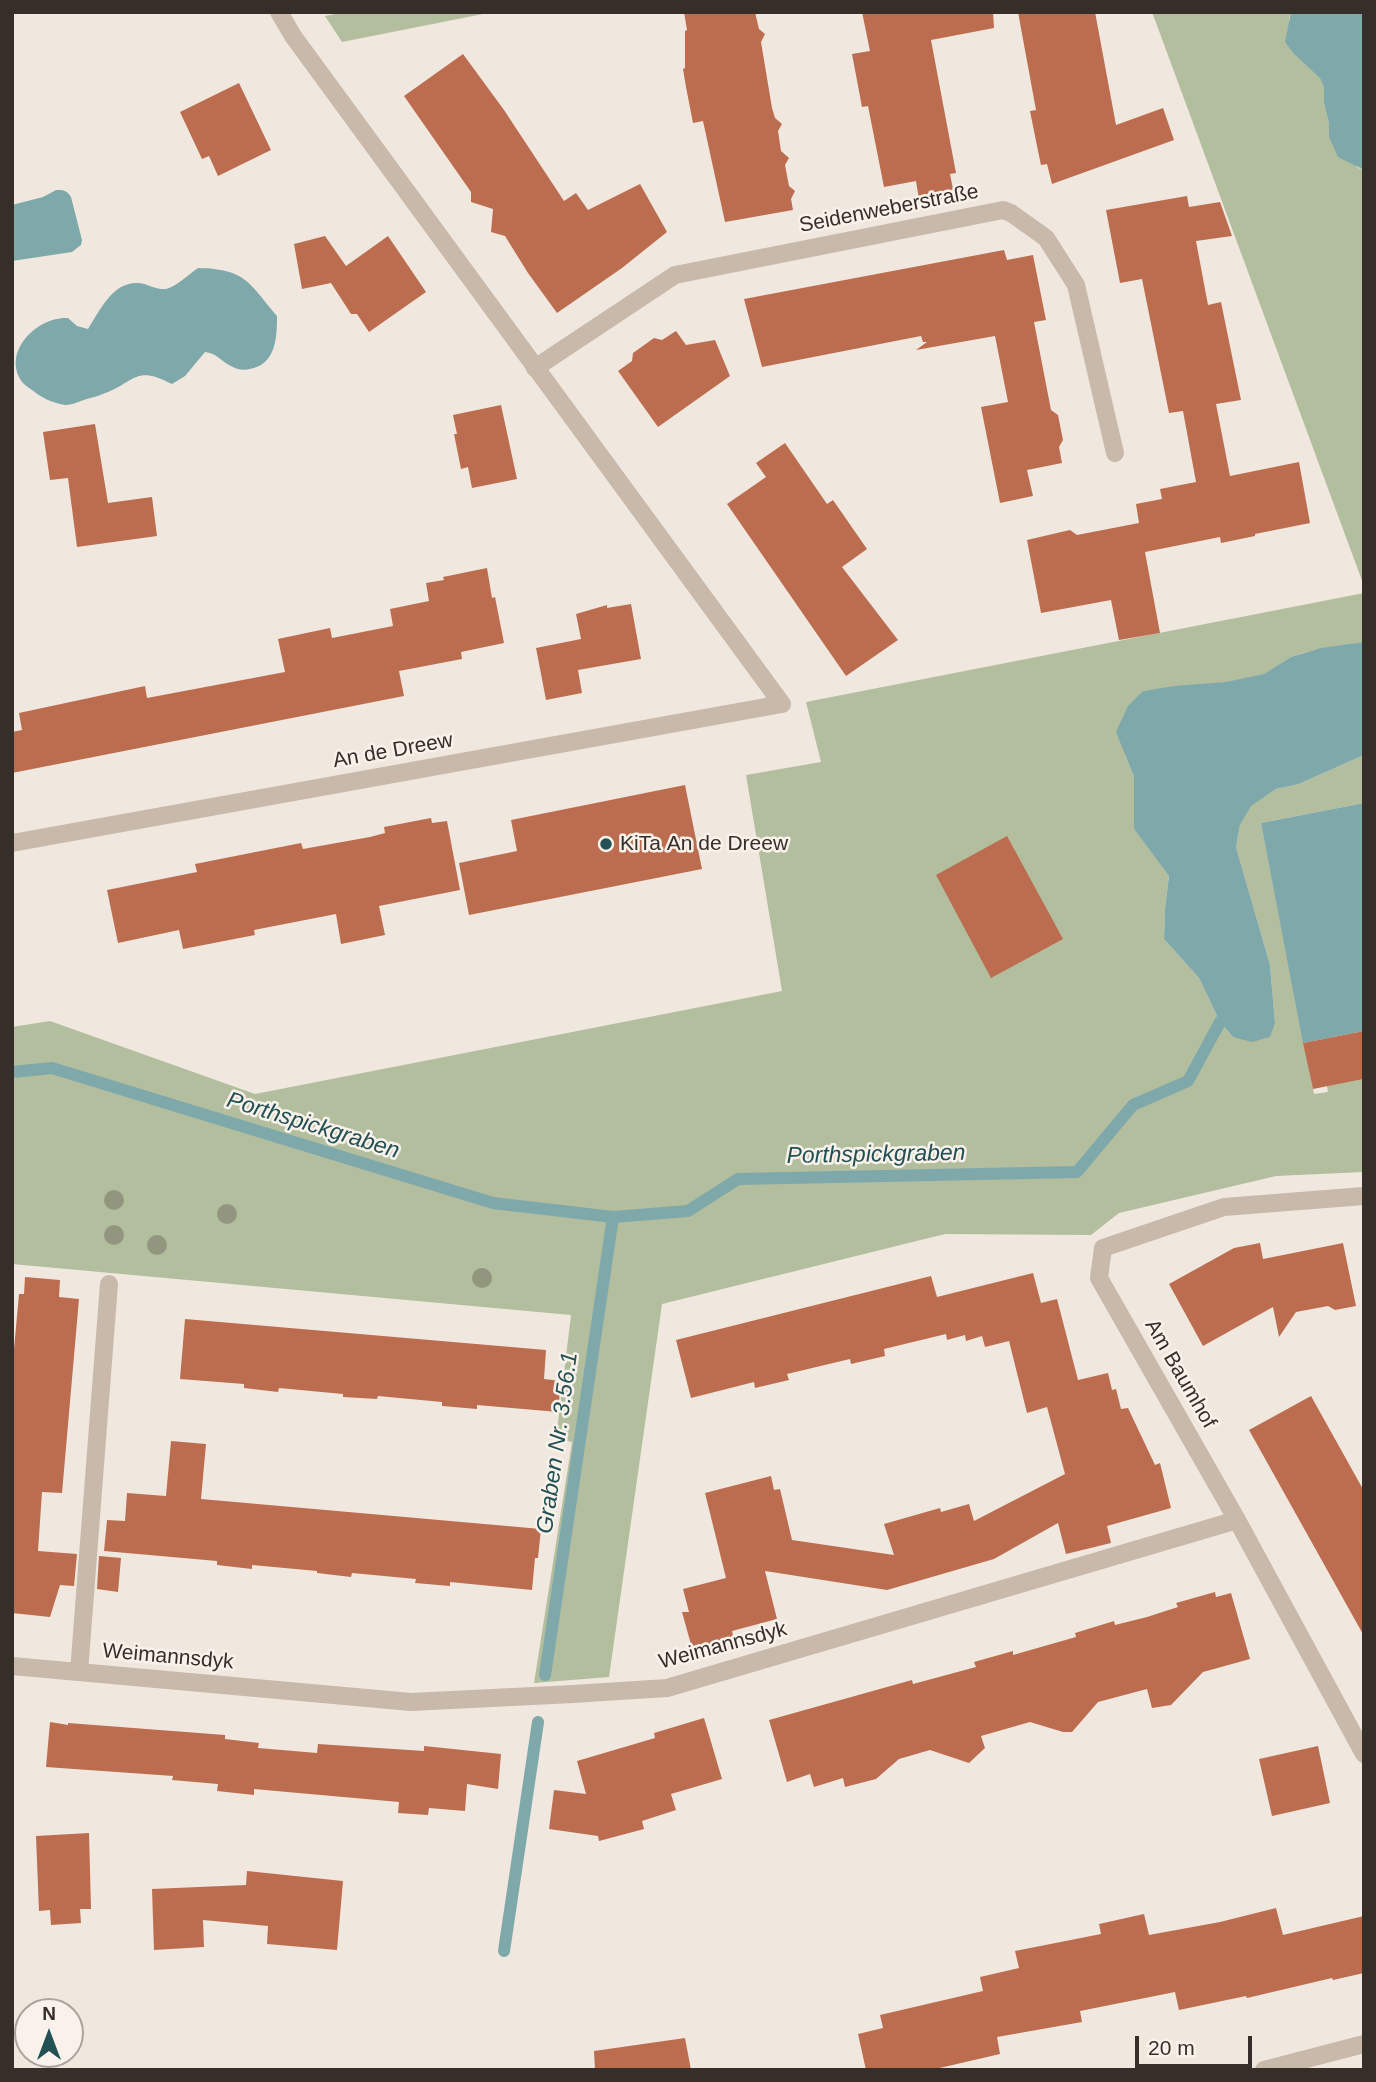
<!DOCTYPE html>
<meta charset="utf-8">
<style>
body{margin:0}
#map{position:relative;width:1376px;height:2082px;overflow:hidden;background:#f0e8de;font-family:Helvetica,sans-serif}
canvas{display:block}
.frame{position:absolute;inset:0;border:14px solid #362e29;pointer-events:none}
.north{position:absolute;left:14px;top:1998px;width:70px;height:70px;box-sizing:border-box;background:#f8f2ea;border:2px solid #aaa49d;border-radius:50%;rotate:0deg;font-size:19px;font-weight:700;line-height:28px;text-align:center;color:#362e29}
.north::after{content:'';display:block;margin:auto;width:24px;height:32px;background:#225054;clip-path:polygon(50% 0,100% 100%,50% 72%,0 100%)}
.scale{position:absolute;left:1135px;top:2036px;width:117px;height:32px;box-sizing:border-box;border:4px solid #362e29;border-top:0;padding-left:9px;font-size:21px;line-height:24px;white-space:nowrap;color:#362e29;-webkit-text-stroke:5px #f8f2ea;paint-order:stroke}
</style>
<div id="map">
<canvas width="1376" height="2082"></canvas>
<div class="frame"></div>
<div class="north">N</div>
<div class="scale">20 m</div>
</div>
<script>
const ctx = document.querySelector('canvas').getContext('2d');
ctx.lineJoin = 'round';
function paint(path, color) {
  ctx.fillStyle = color;
  ctx.fill(path, 'evenodd');
}
function stroke(path, color, width, dash) {
  ctx.strokeStyle = color;
  ctx.lineWidth = width;
  ctx.lineCap = dash ? 'butt' : 'round';
  ctx.setLineDash(dash || []);
  ctx.stroke(path);
}
function write(font, color, halo, rows, align = 'center') {
  ctx.font = font + ' Helvetica,sans-serif';
  ctx.lineWidth = 5;
  ctx.setLineDash([]);
  ctx.textBaseline = 'middle';
  ctx.strokeStyle = halo;
  ctx.fillStyle = color;
  for (const [text, x, y, turn = 0] of rows) {
    ctx.save();
    ctx.translate(x, y);
    ctx.rotate((+turn || 0) * Math.PI / 180);
    ctx.textAlign = isNaN(turn) ? turn : align;
    if (halo) ctx.strokeText(text, 0, 0);
    ctx.fillText(text, 0, 0);
    ctx.restore();
  }
}
const green = new Path2D(`
 M346,12H493L342,42L325,16Z
 M1152,12H1291L1289,19L1295,55L1320,77L1324,88V103L1329,124V137L1358,168L1364,170V586Z
 M1364,593V642C1340,646 1317,648 1294,656C1283,660 1274,671 1262,675C1224,686 1182,685 1143,691L1125,755L1134,777V829L1169,875L1165,908L1164,939L1199,978L1220,1022L1233,1037L1275,1023L1270,965L1236,847L1240,825L1250,806L1276,789L1299,784L1364,755V803L1261,823L1314,1094L1328,1092L1327,1086L1364,1079V1172L1276,1176L1119,1213L1091,1235L945,1234L662,1304L609,1677L534,1683L572,1442L556,1439L571,1315L12,1264V1027L50,1021L255,1094L782,991L746,775L821,762L806,702Z`);
const water = new Path2D(`
 M1291,12H1364V170L1338,157L1329,137V124L1324,103V88L1320,78L1295,55L1285,42Z
 M56,190C63,190 67,190 71,197L82,240L81,245L72,252L12,261V205L43,197Z
 M198,268C246,269 248,282 277,316C277,338 276,364 250,369C242,371 236,369 229,365C220,360 216,353 205,352L185,376L172,384C137,366 137,379 108,392C101,395 94,397 87,399C80,401 72,405 66,405C56,404 44,399 36,393C32,390 26,386 23,383C0,353 37,316 68,318L77,326L88,329C100,310 113,281 139,283C148,284 156,290 166,289C176,287 189,274 198,268Z
 M1364,642V755L1299,784L1276,789L1251,806L1240,825L1236,847L1270,965L1275,1023L1270,1037L1252,1042L1233,1037L1220,1022L1199,978L1164,939L1165,908L1169,876L1134,829V777L1116,732L1128,706L1143,691L1174,686L1226,682L1264,674L1291,657L1321,648Z
 M1364,803V1031L1303,1043L1261,823Z`);
const stream = new Path2D(`
 M12,1072L52,1068L493,1203L613,1217L688,1211L738,1179L1077,1172L1133,1105L1188,1081L1220,1022L1232,1010
 M545,1675L613,1217
 M504,1951L538,1722`);
const building = new Path2D(`
 M684,12H755L759,29L765,34L761,42L772,108L775,118L782,124L778,131L781,151L789,158L785,165L789,186L795,191L791,199L793,210L725,222L703,121L693,123L686,87L683,69L685,68V31L687,30Z
 M862,12H993L994,28L931,40L956,173L950,174L955,199L920,206L916,181L884,187L868,106L862,107L852,54L870,51Z
 M1018,12H1095L1116,125L1163,108L1174,140L1052,184L1047,164L1041,165L1037,146L1030,111L1036,110Z
 M463,54L504,110L564,201L576,193L588,210L640,184L667,232L622,268L557,313L528,273L505,236L491,232L493,209L471,202V192L404,96Z
 M239,83L271,150L218,176L209,156L202,159L180,112Z
 M1187,196L1189,207L1220,202L1232,236L1196,241L1208,305L1221,302L1241,400L1216,404L1230,476L1299,462L1310,523L1255,534V536L1221,543L1220,537L1145,552L1160,633L1119,640L1111,600L1041,613L1027,540L1070,530L1077,535L1139,523L1136,504L1162,499L1160,489L1196,482L1183,411L1169,413L1142,279L1120,283L1106,210Z
 M325,236L346,266L388,236L426,292L369,332L357,314H351L331,283L302,289L294,244Z
 M1004,250L1007,260L1033,255L1046,320L1034,322L1051,410L1058,415L1063,440L1059,447L1062,463L1027,470L1033,496L1000,503L981,407L1008,402L995,336L916,350L927,342H923L921,336L762,367L744,299Z
 M676,331L686,345L715,340L730,376L658,427L618,371L632,361L633,353L654,338L662,340Z
 M501,405L517,479L472,488L468,467L461,469L454,434H457L453,415Z
 M95,424L108,503L152,497L157,536L77,547L68,478L50,480L43,432Z
 M785,443L827,504L833,500L867,549L842,567L898,640L846,676L727,504L766,477L756,463Z
 M487,568L492,598L495,597L504,643L461,652L462,659L399,671L404,696L12,773V732L22,730L19,713L145,686L147,698L285,672L278,639L330,628L332,638L393,626L390,609L429,601L426,583L444,580L443,577Z
 M631,604L641,659L578,670L582,693L546,700L536,648L581,639L576,614L607,605V608Z
 M685,785L702,869L469,915L459,863L517,851L511,820Z
 M431,818L432,823L447,821L460,890L379,906L385,935L341,944L336,914L254,930L255,935L183,949L179,930L118,943L107,890L197,872L195,864L301,843L303,849L370,837L385,833L384,827Z
 M1007,836L1063,939L991,978L936,875Z
 M1364,1031V1079L1313,1089L1303,1043Z
 M1260,1243L1263,1259L1343,1243L1356,1306L1335,1310L1328,1306L1296,1312L1279,1337L1273,1307L1203,1346L1169,1284L1234,1248Z
 M1033,1273L1041,1303L1057,1299L1078,1380L1108,1373L1112,1390L1116,1389L1121,1409L1128,1408L1155,1465L1160,1463L1171,1508L1107,1526L1111,1543L1066,1554L1058,1523L994,1559L887,1590L765,1571L777,1619L732,1631L736,1648L695,1659L682,1612H689L683,1589L726,1578L705,1493L771,1476L774,1490L780,1489L792,1540L894,1555L884,1524L940,1508L941,1512L969,1504L974,1521L1065,1474L1047,1407L1027,1413L1009,1341L985,1347L982,1336L966,1341L965,1335L947,1340L946,1334L884,1349L885,1356L851,1364L850,1359L787,1374L789,1380L755,1388L754,1382L691,1398L676,1340L931,1276L937,1297Z
 M25,1277L60,1280L59,1297L79,1299L62,1493L42,1492L38,1551L77,1554L74,1586L60,1585L50,1617L12,1613V1371L19,1294H24Z
 M185,1319L546,1350L544,1379L561,1381L558,1412L477,1405V1409L442,1406V1402L378,1396L377,1399L343,1397V1394L279,1388L278,1392L244,1388V1384L180,1379Z
 M1311,1396L1364,1491V1636L1249,1430Z
 M171,1441L206,1444L201,1499L541,1529L538,1558H535L532,1590L450,1582V1586L415,1583L416,1579L352,1573L351,1577L317,1573V1571L252,1565V1569L217,1565V1561L104,1551L107,1520L125,1521L127,1493L166,1496Z
 M99,1556L121,1558L118,1592L97,1589Z
 M1215,1592L1216,1597L1231,1593L1250,1659L1203,1672L1171,1705L1152,1708L1147,1689L1098,1702L1072,1732H1063L1030,1722L981,1736L985,1748L969,1763L930,1750L899,1759L876,1779L845,1787L843,1778L814,1787L810,1774L787,1782L769,1720L912,1680L913,1684L976,1667L974,1662L1013,1651V1655L1076,1637L1075,1633L1114,1621L1115,1625L1147,1617L1178,1607L1176,1603Z
 M704,1718L722,1779L671,1794L676,1810L642,1821L644,1829L599,1841L598,1836L549,1829L554,1790L586,1794L577,1761L655,1738L654,1733Z
 M50,1722L68,1725V1723L225,1735V1739L259,1743L258,1748L317,1753L318,1744L424,1751V1746L501,1754L498,1789L467,1784L465,1811L429,1808L428,1815L398,1813L399,1802L254,1789V1795L217,1791L218,1784L172,1780L173,1776L46,1767Z
 M1318,1746L1330,1803L1272,1816L1259,1759Z
 M89,1833L91,1909H80L81,1923L51,1925L50,1910L39,1911L36,1836Z
 M247,1871L343,1881L337,1950L267,1944L268,1926L203,1920L204,1947L154,1950L152,1889L246,1885Z
 M1276,1908L1283,1935L1364,1916V1973L1333,1980L1332,1978L1247,1998L1246,1996L1179,2010L1175,1992L1080,2011L1082,2022L997,2037L1000,2054L931,2070H866L858,2034L883,2028L880,2015L983,1991L980,1977L1019,1968L1015,1951L1101,1934L1099,1924L1144,1914L1149,1935L1220,1922Z
 M685,2038L691,2070H595L594,2051Z`);
const minor = new Path2D(`
 M535,368L675,275L1003,210L1011,213L1046,238L1076,285L1115,453
 M12,843L782,704L293,36L279,12
 M1364,1196L1224,1207L1103,1248L1099,1278L1237,1520L1364,1754
 M12,1666L411,1702L573,1694L667,1688L1237,1520
 M79,1672L109,1284
 M1264,2070L1364,2044`);
const trees = [
 [114,1200],
 [227,1214],
 [114,1235],
 [157,1245],
 [482,1278]
];
const markers = [
 [606,844,7,"#225054"]
];
const streetNames = [
 ["Seidenweberstraße",889,209,-11],
 ["An de Dreew",393,751,-10],
 ["Am Baumhof",1180,1374,60],
 ["Weimannsdyk",723,1646,-15],
 ["Weimannsdyk",168,1657,5]
];
const poiNames = [
 ["KiTa An de Dreew",620,844]
];
const waterNames = [
 ["Porthspickgraben",313,1126,17],
 ["Porthspickgraben",876,1155,-1],
 ["Graben Nr. 3.56.1",558,1443,-82]
];
paint(green, '#b3be9f');
paint(water, '#7fa8ab');
stroke(stream, '#7fa8ab', 12);
paint(building, '#bc6d50');
stroke(minor, '#c8b9ab', 18);
ctx.fillStyle = '#92967e';
for (const [x, y] of trees) {
  ctx.beginPath();
  ctx.arc(x, y, 10, 0, 2 * Math.PI);
  ctx.fill();
}
for (const [x, y, r, color] of markers) {
  const dot = new Path2D();
  dot.arc(x, y, r, 0, 2 * Math.PI);
  ctx.fillStyle = color;
  ctx.fill(dot);
  stroke(dot, '#f8f2ea', 2.5);
}
write('21px', '#362e29', '#f8f2ea', streetNames);
write('21px', '#362e29', '#f8f2ea', poiNames, 'left');
write('italic 23px', '#225054', '#f8f2ea', waterNames);
</script>
